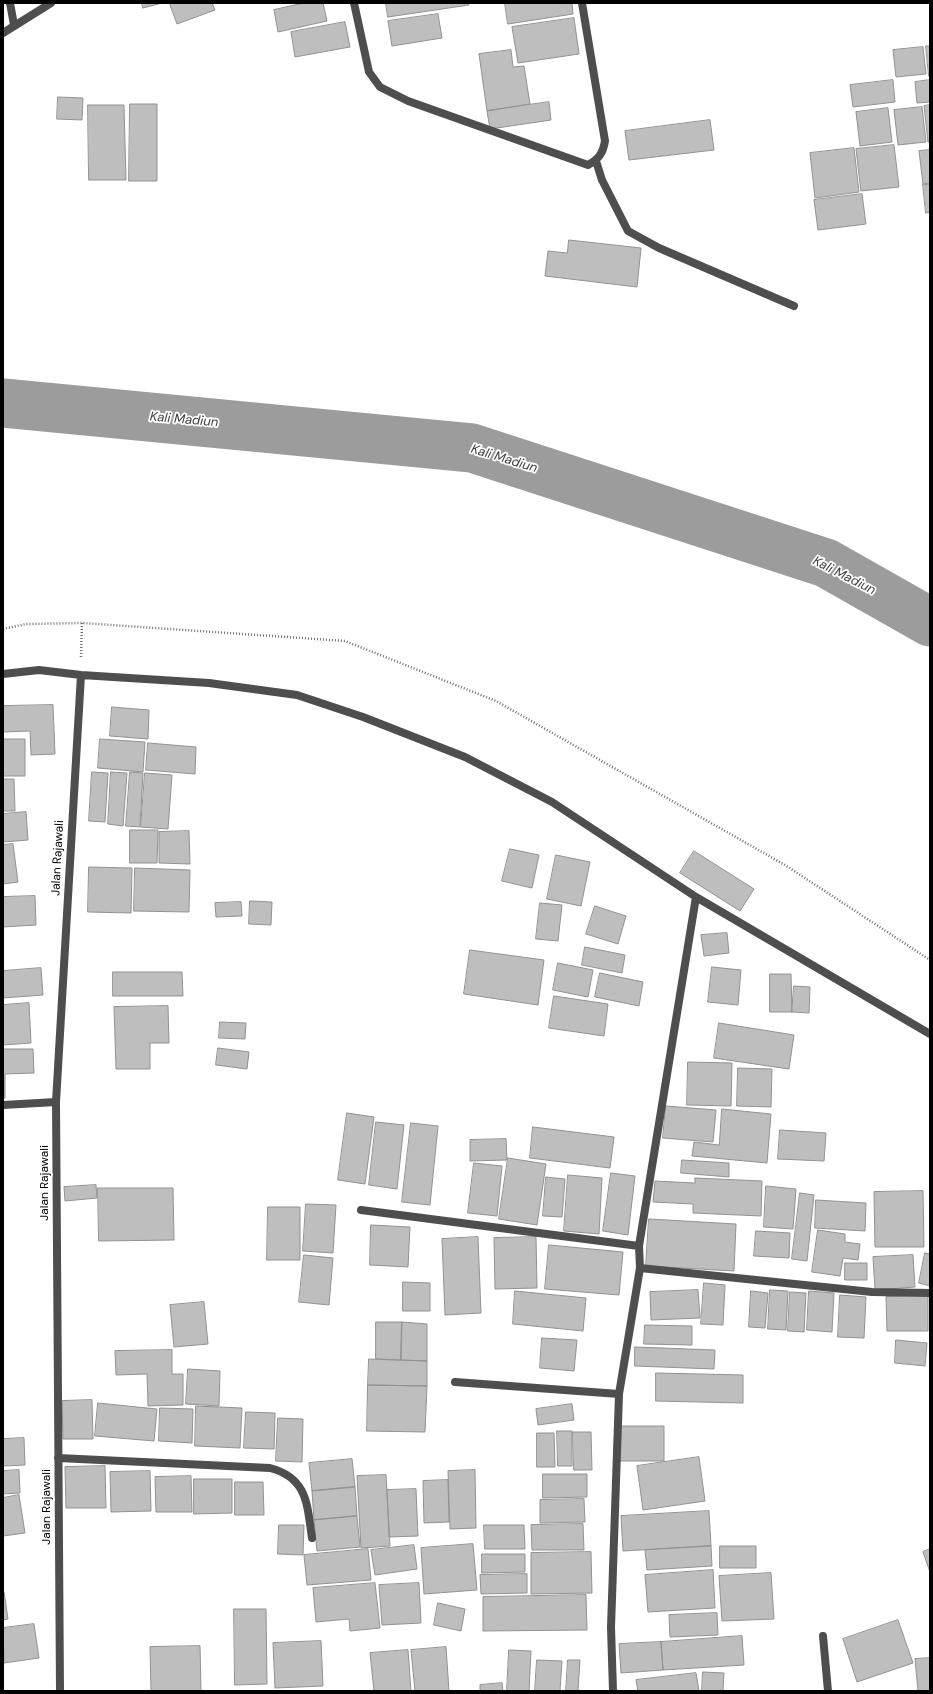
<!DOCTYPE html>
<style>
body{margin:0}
#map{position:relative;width:933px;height:1694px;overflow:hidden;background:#fff;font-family:"DM Sans",sans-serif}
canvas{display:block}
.frame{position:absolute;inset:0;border:4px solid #000;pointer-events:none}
</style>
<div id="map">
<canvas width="933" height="1694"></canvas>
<div class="frame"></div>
</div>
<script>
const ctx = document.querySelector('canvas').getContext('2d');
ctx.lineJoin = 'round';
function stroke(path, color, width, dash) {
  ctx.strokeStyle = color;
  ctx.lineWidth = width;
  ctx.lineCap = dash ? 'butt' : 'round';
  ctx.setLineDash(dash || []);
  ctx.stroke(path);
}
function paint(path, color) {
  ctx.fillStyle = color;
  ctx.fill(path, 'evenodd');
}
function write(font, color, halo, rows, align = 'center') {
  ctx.font = font + ' "DM Sans",sans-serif';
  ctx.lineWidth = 3.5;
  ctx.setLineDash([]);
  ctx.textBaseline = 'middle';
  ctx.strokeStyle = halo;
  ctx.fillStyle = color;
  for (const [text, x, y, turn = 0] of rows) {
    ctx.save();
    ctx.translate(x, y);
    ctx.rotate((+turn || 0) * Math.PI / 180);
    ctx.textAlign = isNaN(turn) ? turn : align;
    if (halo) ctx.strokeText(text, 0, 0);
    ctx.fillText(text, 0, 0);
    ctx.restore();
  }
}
const river = new Path2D(`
 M3,403L472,448L826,563L930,622`);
const building = new Path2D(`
 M142,3H162L143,8Z
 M174,3H212L215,10L177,24L170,5Z
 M304,3H323L327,21L278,32L274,10Z
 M386,3H468L469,5L388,17Z
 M505,3H572L573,14L508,24Z
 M438,14L442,38L392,46L388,21Z
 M574,18L579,54L518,63L512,27Z
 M345,22L350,47L295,57L291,32Z
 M926,46H930V76H929Z
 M923,47L926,74L896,77L893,50Z
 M511,50L513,67L524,66L530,104L487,111L479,54Z
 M893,80L895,102L853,107L850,85Z
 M930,80V102L917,103L915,82Z
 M58,97L83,98L82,120L57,119Z
 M549,102L551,120L490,129L487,111Z
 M130,104H157V181H129Z
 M88,105H124L126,180H89Z
 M930,105V142H928L924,106Z
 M922,107L926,142L898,145L894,110Z
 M888,108L892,142L860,146L856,112Z
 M710,120L714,150L629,160L625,131Z
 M894,145L899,187L861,191L856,149Z
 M854,148L859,192L815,198L810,153Z
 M930,150V184H923L919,151Z
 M923,184H930V212L926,213Z
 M862,194L866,224L818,230L814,200Z
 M569,240L641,248L637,287L545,276L548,251L567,253Z
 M53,705L55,754L31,755L30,731L3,732V706Z
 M112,707L149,710L148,739L110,736Z
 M3,739H25V776H3Z
 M100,739L145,742L143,772L98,768Z
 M148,743L196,747L195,774L146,770Z
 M92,772L108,773L105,822L89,821Z
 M111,772L127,773L123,826L108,824Z
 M130,772L143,773L140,827L126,826Z
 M145,773L172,775L168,829L141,827Z
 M3,779H14L15,811H3Z
 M26,812L28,840L3,842V814Z
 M130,830H158L157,863H130Z
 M189,831L190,864L159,863V832Z
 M13,844L18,882L3,884V845Z
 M510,849L539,855L532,888L502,881Z
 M694,851L754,889L740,911L680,873Z
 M556,855L590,862L581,906L547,899Z
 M89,867L132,868L131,913L88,912Z
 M135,868L190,870L189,912L134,911Z
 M35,896L36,925L3,927V897Z
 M250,901L272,902L271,925L249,924Z
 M241,902L242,916L216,917L215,903Z
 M540,903L562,905L558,941L536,939Z
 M595,906L626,916L618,944L586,934Z
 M727,933L729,953L704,956L701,935Z
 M585,947L625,955L622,973L582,965Z
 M470,950L544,960L538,1005L464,994Z
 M558,963L593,970L588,997L553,990Z
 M712,967L741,970L738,1005L708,1002Z
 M41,968L43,995L3,998V971Z
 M113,972H182L183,996H113Z
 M600,973L643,982L639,1006L595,997Z
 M770,974H791L792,1012H770Z
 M794,986L810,987L809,1013L792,1012Z
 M554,996L608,1004L604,1036L549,1028Z
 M29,1003L31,1043L3,1045V1005Z
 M168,1006L169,1043H150V1069H116L114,1007Z
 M220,1022L246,1023L245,1039L219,1038Z
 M719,1023L794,1035L789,1069L714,1058Z
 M218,1048L249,1052L247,1069L216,1065Z
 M3,1049H33L34,1073L5,1074V1098H3Z
 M688,1062L732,1063L731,1106L687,1105Z
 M738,1068L772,1069L771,1107L737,1106Z
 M666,1106L716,1110L713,1142L663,1138Z
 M722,1109L771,1114L767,1163L692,1156L694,1142L719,1145Z
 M347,1113L374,1117L365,1184L338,1180Z
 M376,1122L404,1125L397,1189L369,1185Z
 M411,1123L438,1126L430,1205L402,1202Z
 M533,1127L614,1137L610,1168L530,1158Z
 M780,1130L826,1133L824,1161L778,1159Z
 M506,1139L507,1160L470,1161V1140Z
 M508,1158L546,1164L537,1225L499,1219Z
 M682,1160L729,1163V1177L681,1173Z
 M474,1163L502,1166L497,1216L468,1213Z
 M611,1173L635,1176L628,1235L603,1231Z
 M568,1175L602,1178L599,1234L564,1231Z
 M546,1177L565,1179L562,1217L543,1216Z
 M695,1178L762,1181L761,1216L693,1213V1204L653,1202L655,1181L695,1183Z
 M96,1185L97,1198L65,1201L64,1187Z
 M766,1186L796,1189L793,1229L764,1227Z
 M98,1188H173L174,1240L99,1241Z
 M923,1191L924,1247H875L874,1192Z
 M800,1193L814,1195L807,1261L792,1259Z
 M816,1200L866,1203L865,1231L815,1228Z
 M306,1204L336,1205L333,1253L303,1251Z
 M268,1207H300V1260H267Z
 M649,1219L736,1224L734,1271L646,1266Z
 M371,1225L410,1227L408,1267L370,1265Z
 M818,1230L845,1234V1242L860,1244L858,1260L843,1258L840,1276L812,1272Z
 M756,1231L790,1233L789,1258L754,1256Z
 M478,1237L481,1313L445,1315L442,1239Z
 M536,1237L537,1288L495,1289L494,1238Z
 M549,1245L623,1252L619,1295L545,1289Z
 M925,1253L930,1254V1286L919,1283Z
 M304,1255L333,1258L329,1305L299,1302Z
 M913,1255L915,1287L875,1290L873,1257Z
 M845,1263H867V1280H845Z
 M403,1282L430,1283V1311H403Z
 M704,1283L725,1285L723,1325L701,1324Z
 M698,1290L700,1318L651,1320L650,1292Z
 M770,1290L788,1291L786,1330L768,1329Z
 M515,1291L586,1298L583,1331L513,1324Z
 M751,1291L768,1293L765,1328L749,1327Z
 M809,1291L834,1293L832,1332L807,1330Z
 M790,1292L806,1293L804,1332L788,1331Z
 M840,1295L866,1297L864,1338L838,1337Z
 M928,1296V1331H887L886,1297Z
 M204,1302L208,1344L174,1347L170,1305Z
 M376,1322H402L401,1360L376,1359Z
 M402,1322L427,1324V1361L401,1360Z
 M645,1325L692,1326V1345L644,1344Z
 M542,1338L577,1340L574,1371L540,1368Z
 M896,1340L927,1343L925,1366L895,1363Z
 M635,1347L715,1350L714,1369L635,1366Z
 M172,1350V1374H183V1405L148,1406L147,1374L116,1375L115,1351Z
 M369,1359L427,1361V1386L368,1385Z
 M188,1369L220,1371L219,1406L186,1404Z
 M656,1373L743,1375V1403L656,1401Z
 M368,1385L427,1386L425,1432L367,1431Z
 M92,1400L93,1439H63L62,1401Z
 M98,1403L157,1409L154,1441L95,1436Z
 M572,1404L574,1420L538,1425L536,1409Z
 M196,1406L242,1408L240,1448L195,1446Z
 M160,1408L193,1409L192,1443L159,1441Z
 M246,1412L275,1413L274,1449L244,1448Z
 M278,1418L303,1419L302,1462L276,1461Z
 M619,1426H664V1461H619Z
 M557,1431H572V1466H558Z
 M573,1432H591L592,1470H574Z
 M537,1433H554L555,1467H537Z
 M24,1438L25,1465L3,1466V1439Z
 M699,1457L705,1501L643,1510L637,1466Z
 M352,1459L355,1487L312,1491L309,1463Z
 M105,1466L106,1508H66L65,1467Z
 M19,1470L20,1493L3,1494V1471Z
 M475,1470L476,1528L450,1529L448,1471Z
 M150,1471L151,1511L111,1512L110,1472Z
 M543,1474H587V1497L543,1498Z
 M386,1475L390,1546L361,1548L357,1476Z
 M191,1476L192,1512H156L155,1477Z
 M194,1479H232V1513L194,1514Z
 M448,1480L449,1522L424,1523L423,1481Z
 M235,1482H263L264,1515H235Z
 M355,1487L357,1516L314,1520L312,1491Z
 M416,1489L418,1536L389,1537L387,1490Z
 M19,1495L25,1533L3,1536V1498Z
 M584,1499L585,1522L540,1523V1500Z
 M709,1511L711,1546L623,1551L621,1516Z
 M357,1516L360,1547L317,1551L314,1520Z
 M583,1524L584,1550H532L531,1525Z
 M279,1525H304L303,1555L278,1554Z
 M484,1525H524L525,1549H485Z
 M473,1544L477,1590L424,1594L421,1548Z
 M414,1545L417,1569L375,1575L371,1550Z
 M711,1546L712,1566L647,1570L645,1550Z
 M720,1546H756V1568H720Z
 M368,1549L371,1580L307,1585L304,1555Z
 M930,1549V1572L923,1552Z
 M591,1552L592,1593L531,1594V1553Z
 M482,1554H525V1572L482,1573Z
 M713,1570L715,1608L648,1612L645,1575Z
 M771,1573L774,1619L722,1621L719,1576Z
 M527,1574V1593L481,1594L480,1575Z
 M375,1583L380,1628L350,1631L349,1619L316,1622L313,1588Z
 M419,1583L421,1623L382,1625L379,1585Z
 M3,1592H4L8,1619L3,1620Z
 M586,1595L587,1630L483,1631V1597Z
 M438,1603L465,1609L461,1631L434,1625Z
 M234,1609H266L267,1684L235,1685Z
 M717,1613L718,1635L670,1637L669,1615Z
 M898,1620L913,1663L857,1682L843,1639Z
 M34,1624L39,1658L4,1663L3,1628Z
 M742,1636L744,1665L663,1670L661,1642Z
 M321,1641L323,1686L275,1688L273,1643Z
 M661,1642L663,1670L621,1673L619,1644Z
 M200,1646L201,1691H151L150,1647Z
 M446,1647L449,1691H415L411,1650Z
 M408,1650L411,1691H374L370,1653Z
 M509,1650L531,1651L529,1691H507Z
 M930,1658V1691H918L915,1659Z
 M537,1660L562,1661L560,1691H535Z
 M568,1660H580L578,1691H566Z
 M703,1672L724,1673L723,1691H702Z
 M696,1673L699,1691H638L636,1680Z
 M502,1683L503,1691H480V1685Z`);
const path = new Path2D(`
 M3,629L26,624L82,623L345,641L496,701L785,865L930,960
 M81,657L82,623`);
const street = new Path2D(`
 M10,3L14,25
 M354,3L369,72L380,87L408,101L588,165C599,159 603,153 605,141L582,3
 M3,33L51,3
 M596,161L602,180L628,231L659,248L794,306
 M3,674L39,670L81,675L209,683L297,695L363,717L465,757L552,802L696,897L930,1034
 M3,1105L56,1102
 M361,1210L639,1246
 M640,1268L872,1292L930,1293
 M455,1382L619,1394
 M58,1458L270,1468C308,1478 307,1505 312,1538
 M823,1636L828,1691
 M60,1691L56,1102L81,675
 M613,1691L611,1627L619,1394L640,1268L639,1246L696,897`);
const streetNames = [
 ["Jalan Rajawali",58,858,-87],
 ["Jalan Rajawali",45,1183,-90],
 ["Jalan Rajawali",47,1507,-90]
];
const waterNames = [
 ["Kali Madiun",184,420,5],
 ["Kali Madiun",504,459,17],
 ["Kali Madiun",844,576,27]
];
stroke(river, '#9c9c9c', 49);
paint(building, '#bebebe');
stroke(building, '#929292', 1);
stroke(path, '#707070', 2.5, [1, 2]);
stroke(street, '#4e4e4e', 8);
write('12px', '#000', '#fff', streetNames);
write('italic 13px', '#3d3d3d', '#fff', waterNames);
</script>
